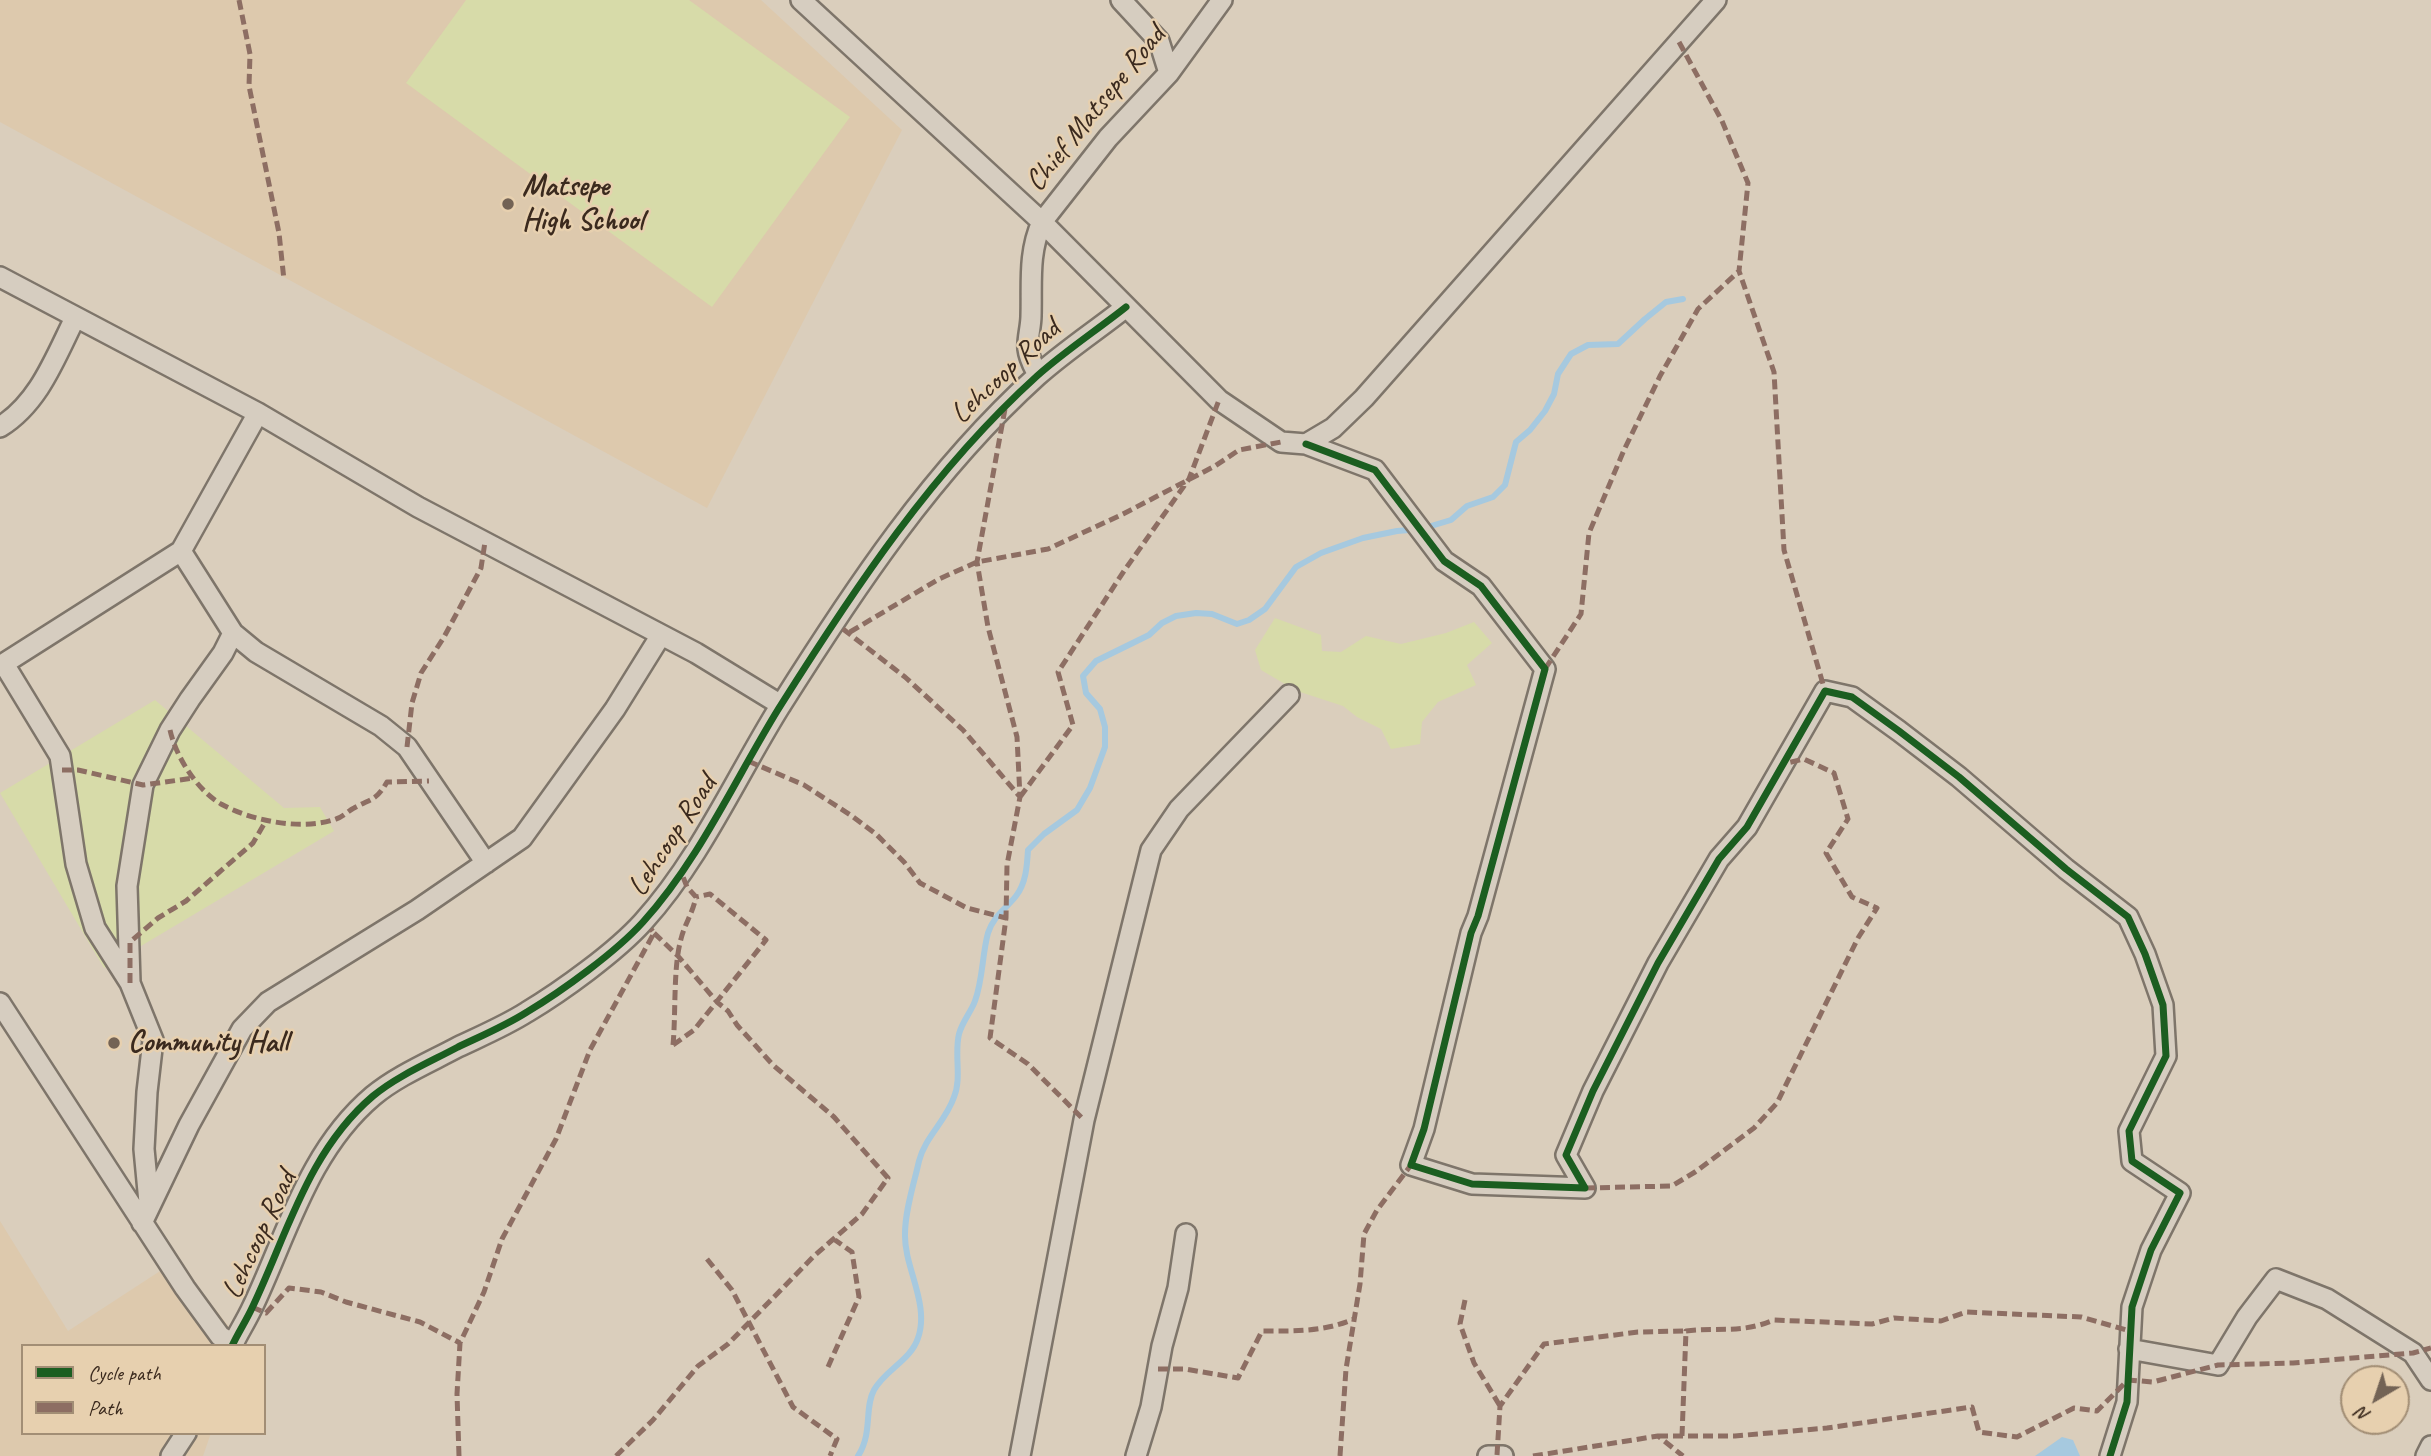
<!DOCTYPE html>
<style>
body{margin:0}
#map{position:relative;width:2431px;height:1456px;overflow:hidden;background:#dacebc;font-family:Caveat,sans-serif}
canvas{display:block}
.legend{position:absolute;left:21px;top:1344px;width:245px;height:91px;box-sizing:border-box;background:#e7d0af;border:2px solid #a28e75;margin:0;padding:9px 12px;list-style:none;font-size:21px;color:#3b2a1e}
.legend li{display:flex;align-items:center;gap:14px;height:35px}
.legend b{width:35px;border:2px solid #a28e75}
.north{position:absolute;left:2340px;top:1365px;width:70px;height:70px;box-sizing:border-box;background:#e7d0af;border:2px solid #a28e75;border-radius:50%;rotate:219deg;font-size:19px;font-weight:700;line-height:28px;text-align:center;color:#3b2a1e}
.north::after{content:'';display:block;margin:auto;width:24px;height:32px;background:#736355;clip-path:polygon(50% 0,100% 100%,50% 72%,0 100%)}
</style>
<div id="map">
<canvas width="2431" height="1456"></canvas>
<ul class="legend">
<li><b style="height:9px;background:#1b5e20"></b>Cycle path</li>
<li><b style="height:9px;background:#8d6e63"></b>Path</li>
</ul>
<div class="north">N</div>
</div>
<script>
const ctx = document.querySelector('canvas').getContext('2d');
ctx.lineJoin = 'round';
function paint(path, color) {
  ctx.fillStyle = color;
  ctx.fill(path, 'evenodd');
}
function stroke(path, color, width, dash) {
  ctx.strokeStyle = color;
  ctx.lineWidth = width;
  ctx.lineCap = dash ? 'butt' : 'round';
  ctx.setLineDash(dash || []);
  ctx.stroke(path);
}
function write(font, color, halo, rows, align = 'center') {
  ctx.font = font + ' Caveat,sans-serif';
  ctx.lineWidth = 5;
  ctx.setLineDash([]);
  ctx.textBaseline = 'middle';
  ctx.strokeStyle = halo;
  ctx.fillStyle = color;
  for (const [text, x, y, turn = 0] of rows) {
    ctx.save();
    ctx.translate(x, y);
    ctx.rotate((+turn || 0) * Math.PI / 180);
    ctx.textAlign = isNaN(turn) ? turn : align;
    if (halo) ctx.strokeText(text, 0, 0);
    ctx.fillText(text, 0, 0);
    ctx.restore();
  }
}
const built = new Path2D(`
 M0,0H761L902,130L707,508L0,122Z
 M0,1221L68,1331L177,1260L244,1346H23V1433H211L203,1456H0Z`);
const green = new Path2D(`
 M466,0H689L850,117L712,307L406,83Z
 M1275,618L1321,635L1322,651L1341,652L1366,636L1401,644L1446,633L1474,622L1492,643L1467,665L1476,685L1438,702L1422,722L1420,744L1391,749L1381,729L1357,717L1343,706L1297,691L1261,670L1255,650Z
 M155,700L284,808L320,807L334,831L104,968L0,793Z`);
const water = new Path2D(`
 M2062,1437L2073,1440L2080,1456H2035Z`);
const stream = new Path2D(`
 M858,1456C873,1433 864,1408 874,1390C885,1370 911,1360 918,1338C930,1304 904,1267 905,1234C905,1210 914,1184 919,1161C925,1137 946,1121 954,1097C962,1078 954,1054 959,1034C962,1022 971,1012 975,1001C983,979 982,955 988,933C994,915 1006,909 1016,896C1026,883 1027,866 1028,850L1044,834L1077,810L1090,788L1105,747V727L1100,709L1086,693L1083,676L1096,661L1149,635L1162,623L1176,616L1196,613L1212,614L1237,624L1249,620L1265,609L1296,567L1321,553L1363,538L1397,531L1421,529L1451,520L1467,506L1493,497L1505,485L1516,442L1530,430L1545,411L1554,394L1558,374L1571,354L1588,345L1618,344L1645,319L1666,302L1683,299`);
const minor = new Path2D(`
 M801,0L1042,222L1219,400L1281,442L1306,444L1333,428L1364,398L1716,0
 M1121,0L1159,41L1169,73
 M0,277L258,413L418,507L696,653L781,705
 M1038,375C1034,367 1029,359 1028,349C1027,339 1031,327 1031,316C1032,283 1028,253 1042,222L1108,138L1169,73L1222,0
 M0,427C39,403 55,358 75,318
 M1306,444L1375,470L1444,561L1481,586L1545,669L1478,916L1471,933L1424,1129L1411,1165L1472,1184L1585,1188L1566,1155L1593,1091L1658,963L1719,859L1747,827L1825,691L1852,697L1899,731L1959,777L2066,869L2128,917L2145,954L2163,1005L2166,1056L2129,1131L2132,1161L2180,1193L2151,1250L2132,1307L2127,1402L2110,1456
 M181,551L233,633L256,652L381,726L407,747L486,863
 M4,664L60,756L76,864L95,928L130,983L153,1040L147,1092L144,1149L149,1202
 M0,666L181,551L258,413
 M130,982L127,886L143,785L170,730L190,699L223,653L233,633
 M0,1003L185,1288L220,1336L233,1344
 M142,1223L189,1125L242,1029L268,1002L417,910L522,838L615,709L661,635
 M232,1346C238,1333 246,1321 252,1308C287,1235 308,1151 373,1096C397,1076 430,1062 458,1047C481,1036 505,1026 527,1012C562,991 616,952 643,922C700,859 735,779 779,708C854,589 932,471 1037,376C1065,351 1097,330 1126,307
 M2129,1349L2218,1365L2247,1317L2276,1279L2327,1299L2413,1353L2431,1380
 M171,1456L186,1433
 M1020,1456L1084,1120L1151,850L1179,809L1289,695
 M1136,1456L1151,1407L1162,1346L1178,1288L1186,1234
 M1488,1456H1503
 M2426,1456L2431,1446`);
const quiet = new Path2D(`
 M239,0L250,54L249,86L279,233L284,280
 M1679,42L1722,121L1748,183L1739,271L1774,372L1784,550L1825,691
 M1005,409L977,562L988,627L1017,737L1020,797L1007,865L1006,918L990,1038L1028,1064L1084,1120
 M843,629L905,677L963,730L1020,797
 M850,632L939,579L977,562L1048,549L1123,514L1215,466L1239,450L1281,442
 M1545,669L1581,614L1589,533L1624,450L1660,376L1698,309L1739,271
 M170,730C176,757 197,790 221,804C252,821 302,831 336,819C343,817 348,811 354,808C372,798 376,801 387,782L429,781
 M407,747L412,703L421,673L444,637L481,568L485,542
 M748,761L804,785L852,816L876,834L904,862L920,883L967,908L1006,918
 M62,770H78L143,785L194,778
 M1020,797L1073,725L1058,672L1124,571L1189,479L1219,400
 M130,983V942L158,918L186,901L253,843L267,819
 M673,1045L694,1030L766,940L710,894L696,897
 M673,1045C676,1014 673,967 681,939C685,923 692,915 696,897L687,887L682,874
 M1585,1188L1672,1186L1695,1172L1754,1128L1777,1103L1858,938L1877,908L1852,897L1826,853L1848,819L1834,773L1804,759L1783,764
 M707,1259L732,1290L793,1407L837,1439L830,1456
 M1465,1300L1460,1324L1474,1363L1500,1406
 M252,1307L266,1313L289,1288L321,1292L346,1302L420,1322L460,1343
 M828,1367L859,1297L852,1252L835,1240
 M1158,1369H1185L1238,1378L1262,1331C1294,1331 1324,1332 1354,1319
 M1658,1436H1735L1827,1428L1972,1407L1979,1432L2017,1437L2074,1408L2097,1411L2128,1380L2153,1382L2218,1365L2293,1363L2413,1353L2431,1348
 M1682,1436L1686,1331C1720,1327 1740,1334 1774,1320L1872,1324L1894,1318L1941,1321L1966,1312L2081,1317L2130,1331
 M1497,1455L1500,1406L1544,1344L1638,1332L1686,1331
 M459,1456L457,1394L460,1343L484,1292L502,1239L556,1139L590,1050L654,933L651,929
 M616,1456L653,1420L698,1366L728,1344L814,1256L862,1214L888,1178L834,1117L773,1065L737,1025L728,1011L717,1002L678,956L654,933
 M1340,1456L1346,1369L1360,1284L1364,1234L1377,1210L1411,1165
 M1533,1456L1658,1436L1683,1456`);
const cycleway = new Path2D(`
 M1306,444L1375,470L1444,561L1481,586L1545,669L1478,916L1471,933L1424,1129L1411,1165L1472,1184L1585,1188L1566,1155L1593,1091L1658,963L1719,859L1747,827L1825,691L1852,697L1899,731L1959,777L2066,869L2128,917L2145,954L2163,1005L2166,1056L2129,1131L2132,1161L2180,1193L2151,1250L2132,1307L2127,1402L2110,1456
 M232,1346C238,1333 246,1321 252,1308C287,1235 308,1151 373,1096C397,1076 430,1062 458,1047C481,1036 505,1026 527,1012C562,991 616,952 643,922C700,859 735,779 779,708C854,589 932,471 1037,376C1065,351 1097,330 1126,307`);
const markers = [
 [508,204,7,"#736355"],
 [114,1043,7,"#736355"]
];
const streetNames = [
 ["Chief Matsepe Road",1096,109,-51],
 ["Lehcoop Road",1006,372,-43],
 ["Lehcoop Road",673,836,-57],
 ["Lehcoop Road",260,1235,-65]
];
const poiNames = [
 ["Matsepe",522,187],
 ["High School",522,221],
 ["Community Hall",128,1043]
];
paint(built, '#ddc9ad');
paint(green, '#d7dba9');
paint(water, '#a6c9df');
stroke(stream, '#a6c9df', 6);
stroke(minor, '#7e756a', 24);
stroke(minor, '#d6cdc0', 19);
stroke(quiet, '#8d6e63', 5, [10, 5]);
stroke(cycleway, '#1b5e20', 7);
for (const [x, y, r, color] of markers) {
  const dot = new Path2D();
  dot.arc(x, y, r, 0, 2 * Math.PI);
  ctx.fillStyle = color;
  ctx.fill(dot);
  stroke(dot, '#e7d0af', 2.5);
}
write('30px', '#3b2a1e', '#e7d0af', streetNames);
write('bold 30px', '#3b2a1e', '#e7d0af', poiNames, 'left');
</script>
